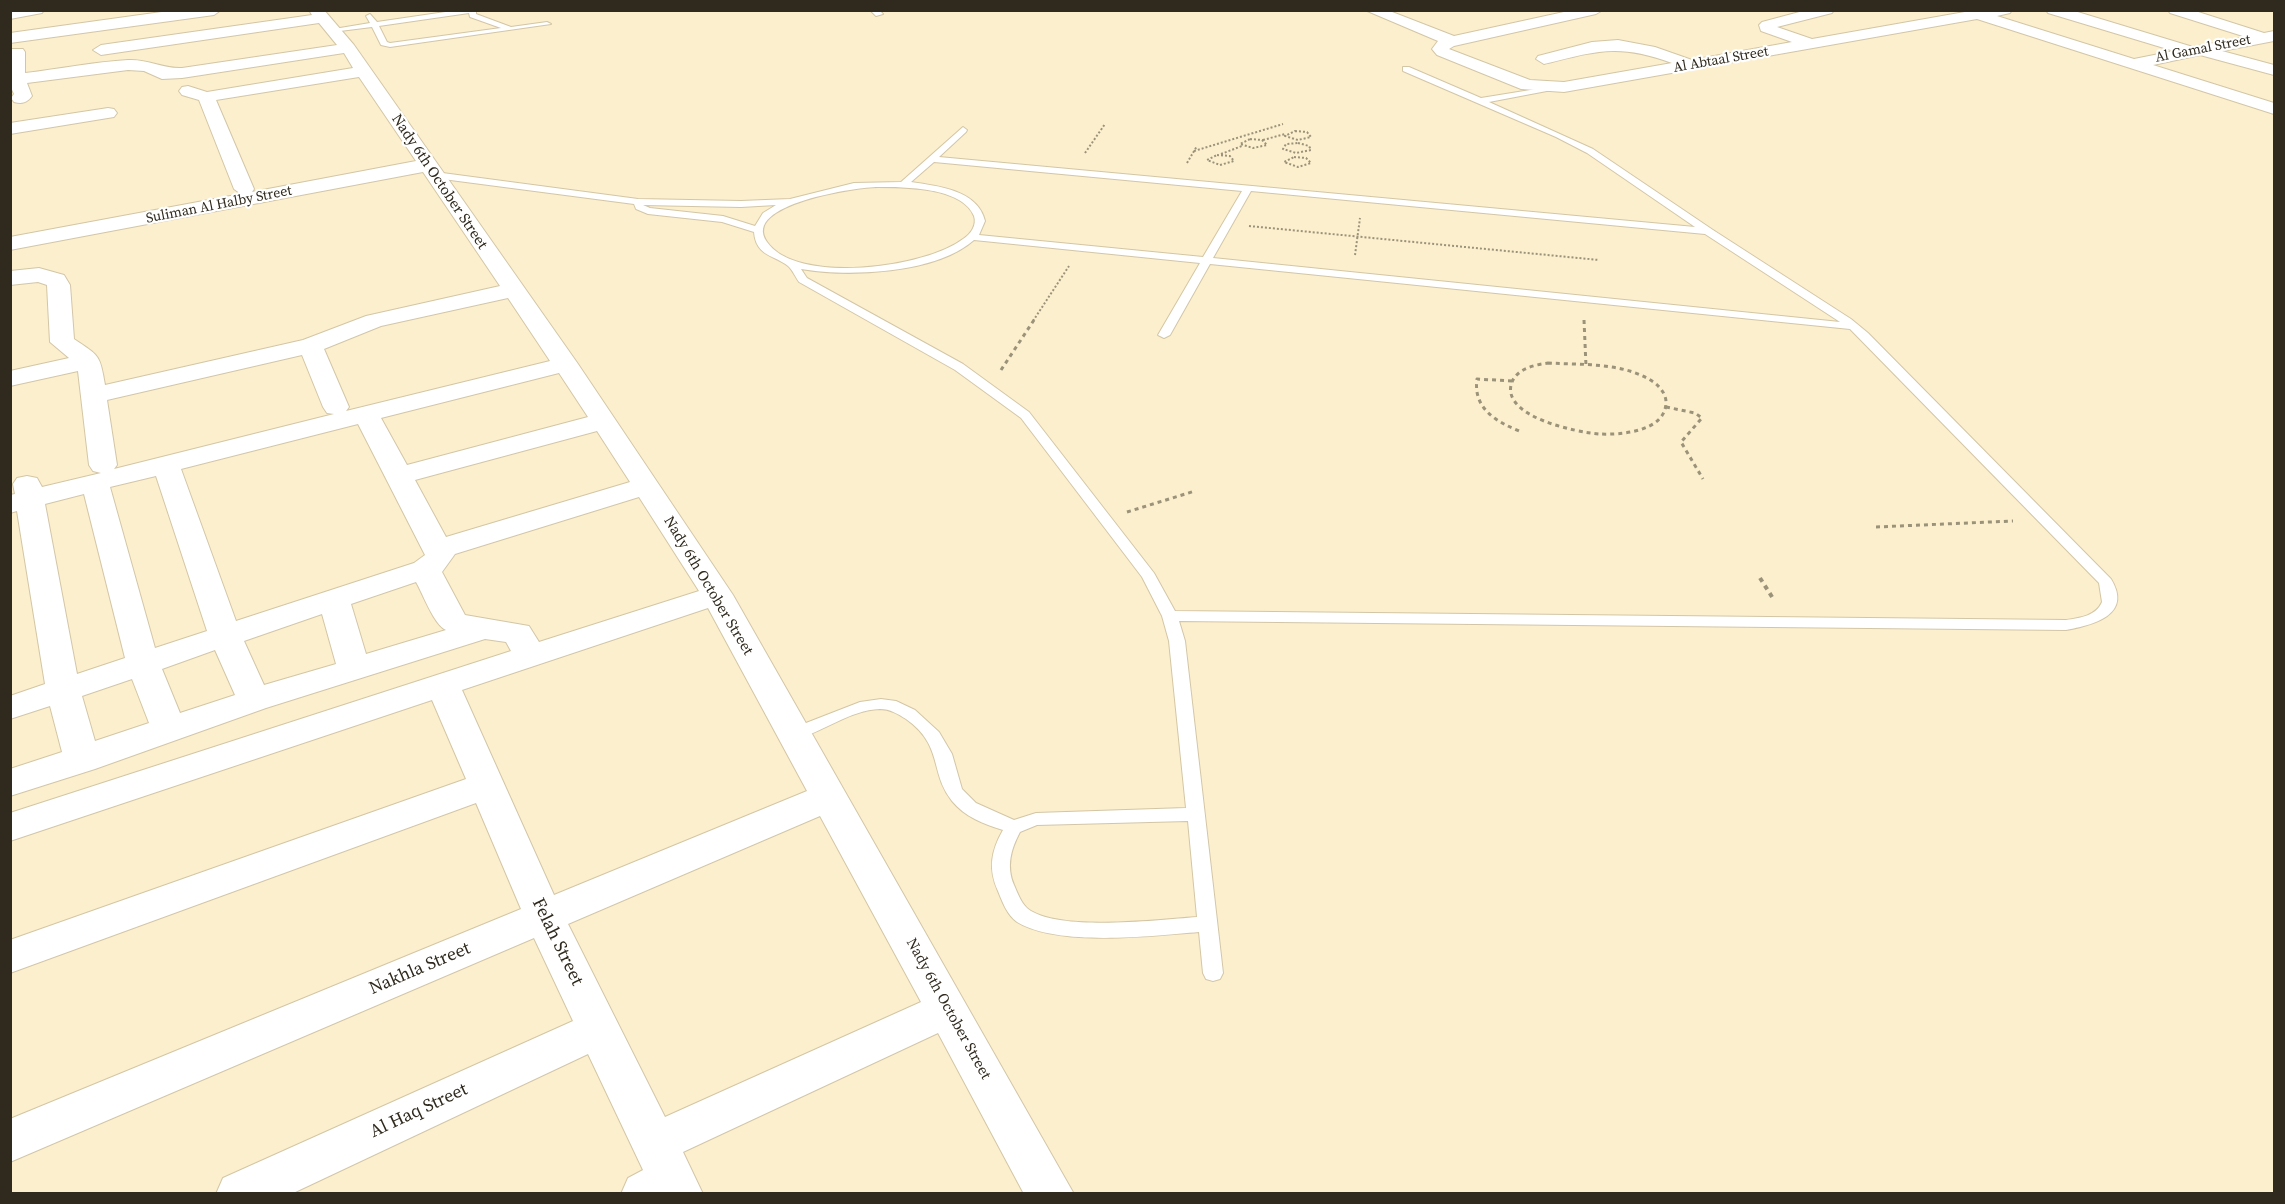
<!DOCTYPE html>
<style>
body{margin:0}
#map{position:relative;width:2285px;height:1204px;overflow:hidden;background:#fcefcd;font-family:"Source Serif 4",serif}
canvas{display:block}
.frame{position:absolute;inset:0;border:12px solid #2f2a1d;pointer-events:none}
</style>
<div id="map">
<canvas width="2285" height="1204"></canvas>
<div class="frame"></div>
</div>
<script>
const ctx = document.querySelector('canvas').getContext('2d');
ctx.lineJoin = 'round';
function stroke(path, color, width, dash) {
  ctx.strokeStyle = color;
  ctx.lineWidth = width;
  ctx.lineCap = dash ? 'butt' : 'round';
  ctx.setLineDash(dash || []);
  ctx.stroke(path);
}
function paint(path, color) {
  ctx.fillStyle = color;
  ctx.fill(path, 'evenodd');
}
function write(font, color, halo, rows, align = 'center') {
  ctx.font = font + ' "Source Serif 4",serif';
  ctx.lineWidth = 4.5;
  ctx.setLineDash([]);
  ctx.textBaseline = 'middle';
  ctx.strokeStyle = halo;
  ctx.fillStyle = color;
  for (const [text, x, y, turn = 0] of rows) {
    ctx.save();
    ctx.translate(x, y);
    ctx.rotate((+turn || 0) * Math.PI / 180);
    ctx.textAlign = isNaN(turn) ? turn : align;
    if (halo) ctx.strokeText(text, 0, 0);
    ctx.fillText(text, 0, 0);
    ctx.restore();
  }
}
const pathFar2 = new Path2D(`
 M1295,131L1307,132L1311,137L1298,140L1285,136Z
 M1250,139L1262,140L1267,145L1253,148L1240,144Z
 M1263,140L1285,134
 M1298,143L1309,146L1311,150L1296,153L1283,149L1286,144Z
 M1194,151L1283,124
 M1085,153L1105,124
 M1221,154L1242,146
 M1217,155L1230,156L1234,161L1220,165L1207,160Z
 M1294,157L1306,158L1311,163L1298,167L1284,162Z
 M1187,163L1197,146
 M1249,226L1599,260
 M1355,255L1360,218
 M1033,321L1069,266`);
const pathFar1 = new Path2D(`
 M1584,320L1586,366
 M1548,363C1583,365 1625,362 1655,383C1661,388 1666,395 1666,402C1666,432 1620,435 1599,434C1575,432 1504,417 1511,385C1515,369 1534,365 1548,363Z
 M1001,370L1034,320
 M1512,381L1477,379C1473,408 1495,421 1519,431
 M1666,407L1695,413L1702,418L1681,442L1703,479
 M1127,512L1195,491
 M1876,527L2013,521`);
const path = new Path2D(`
 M1760,578L1774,600`);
const lane = new Path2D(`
 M459,10H476V14L511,27L547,22L551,24L390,47L381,45L372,27L332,32L328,30L370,23L366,16L370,14L377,22ZM469,13L470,17L501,28L390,43L387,42L379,26Z
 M870,10H879L883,14L876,16Z
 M1403,67H1409L1481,98L1555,86L1556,88L1552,90L1489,102L1593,149L1713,230L1851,319L1868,333L2111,579C2133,615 2093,625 2066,630L1179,621L1185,641L1223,973L1220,979L1213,981L1206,979L1203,973L1199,932C1152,936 1058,947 1017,922C1007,915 1002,901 998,891C988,869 991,851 1003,830C984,824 965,817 952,801C929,772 944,746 906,719C898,714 890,709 880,709C850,710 823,732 794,740L788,738L786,734L788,730L860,702L881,699L896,701L915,710L939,732L952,754L962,789L976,803L1014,820L1036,813L1186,808L1169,641L1162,616L1142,577L1021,418L955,370L799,282C796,278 792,269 788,266C775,255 756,257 754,232L722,222L648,214L636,209L634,204L435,178L430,175L435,172L638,199L741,201L790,199L854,183L901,182L963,127L967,130L966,132L939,157L1695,227L1587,153L1556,137L1403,71ZM934,162L1242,191L1203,257L979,235L985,221C978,190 938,186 911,182ZM878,187C904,187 962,187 974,216C977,225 971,234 963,239C925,268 797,285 767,242C740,204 858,187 878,187ZM1251,191L1705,234L1840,322L1213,258ZM643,205L741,207L776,205L763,213L755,226L723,216L650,208ZM974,240L1200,263L1158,335L1164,338L1170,335L1210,264L1850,329L2099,583L2102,602C2096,616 2080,618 2066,620L1175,611L1154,573L1029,412L963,364L807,278L801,269C848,277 936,274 974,240ZM1188,821L1197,917C1158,920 1065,931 1031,911C1022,906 1018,894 1014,885C1006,866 1011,849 1020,832L1037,825Z`);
const street = new Path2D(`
 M10,10H44L42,13L10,19Z
 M309,10H324L354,45L578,364L733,595L1074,1194H1024L938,1033L683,1152L703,1194H621L628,1178L643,1170L588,1054L291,1194H216L223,1178L573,1021L534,938L10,1162V1119L521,909L476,803L10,973V940L466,779L432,700L10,841V813L511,651L506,642L485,639L266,708L95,769L10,796V769L62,752L50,706L10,719V696L45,684L17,511L10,513V495L15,494L13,484L17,478L27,476L37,478L42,487L101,473L93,471L89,465L78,371L10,386V371L69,358L50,342L47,285L38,282L10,285V271L39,268L64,275L70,285L74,339C99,356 100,354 105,385L303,340L366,316L500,286L423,172L10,250V237L241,194L234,189L199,100L182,95L179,91L182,87L188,86L207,92L353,68L344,53L182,78L162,79L144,71L128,70L27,83L32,96C27,103 22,104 14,102L11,98L14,94L10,85L11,49H23L25,52V73C59,69 94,62 128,60C148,59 163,69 182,68L337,45L319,23L101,55L93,50L101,45L312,15ZM359,77L416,161L252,192L254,189L216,100ZM508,298L550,361L346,411L349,407L324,349L381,326ZM302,355L323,407L327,413L334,414L114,469L117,465L107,400ZM559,373L588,417L407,465L381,418ZM358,424L425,555L414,563L236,621L181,469ZM597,431L630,482L446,537L415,480ZM156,476L207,631L155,648L110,487ZM84,494L125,658L77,674L45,504ZM639,497L699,591L539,642L529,626L465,615L442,572L455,554ZM416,582C423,594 434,625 446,630L366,654L351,604ZM708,608L807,791L554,895L462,690ZM322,614L336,664L264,685L244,641ZM215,650L235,695L180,713L162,669ZM132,679L149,723L95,741L82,696ZM820,816L921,1002L665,1117L568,924Z
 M1365,10H1387L1454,36L1573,10H1603L1596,14L1454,46L1449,49L1530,80L1564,82L1672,63C1618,43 1597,51 1544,64L1536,59L1538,56L1592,42L1618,40L1655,47L1692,60L1792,42L1761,31L1759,25L1762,22L1807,10H1834L1832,13L1777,27L1812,39L1976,10H2012L2010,13L1997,16L2134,59L2174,51L2048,13L2046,10H2071L2193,47L2246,37L2170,13L2168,10H2192L2264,33L2274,31V41L2222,51L2274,65V75L2200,55L2153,65L2274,103V114L1977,19L1564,92L1521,89L1437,55L1432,49L1438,41Z
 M108,108L114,109L117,113L114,117L10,134V123Z`);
const secondary = new Path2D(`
 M176,10H221L214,15L10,43V33Z`);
const farStreetnames = [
 ["Al Gamal Street",2203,49,-11],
 ["Al Abtaal Street",1721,60,-10],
 ["Suliman Al Halby Street",219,205,-11]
];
const streetNames = [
 ["Nady 6th October Street",439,182,56],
 ["Nady 6th October Street",708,586,59],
 ["Nady 6th October Street",948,1009,61]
];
const nearStreetnames = [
 ["Felah Street",557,942,64],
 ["Nakhla Street",420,969,-23],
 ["Al Haq Street",419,1111,-25]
];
stroke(lane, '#d3c6a6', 2);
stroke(street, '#d3c6a6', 2);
stroke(secondary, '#d3c6a6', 2);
stroke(pathFar2, '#9b927a', 2, [2, 2]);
stroke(pathFar1, '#9b927a', 3, [4, 4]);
stroke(path, '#9b927a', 4, [4.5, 4.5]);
paint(lane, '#fff');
paint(street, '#fff');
paint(secondary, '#fff');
write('14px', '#2f2a1d', '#fff', farStreetnames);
write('15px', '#2f2a1d', '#fff', streetNames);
write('18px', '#2f2a1d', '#fff', nearStreetnames);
</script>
